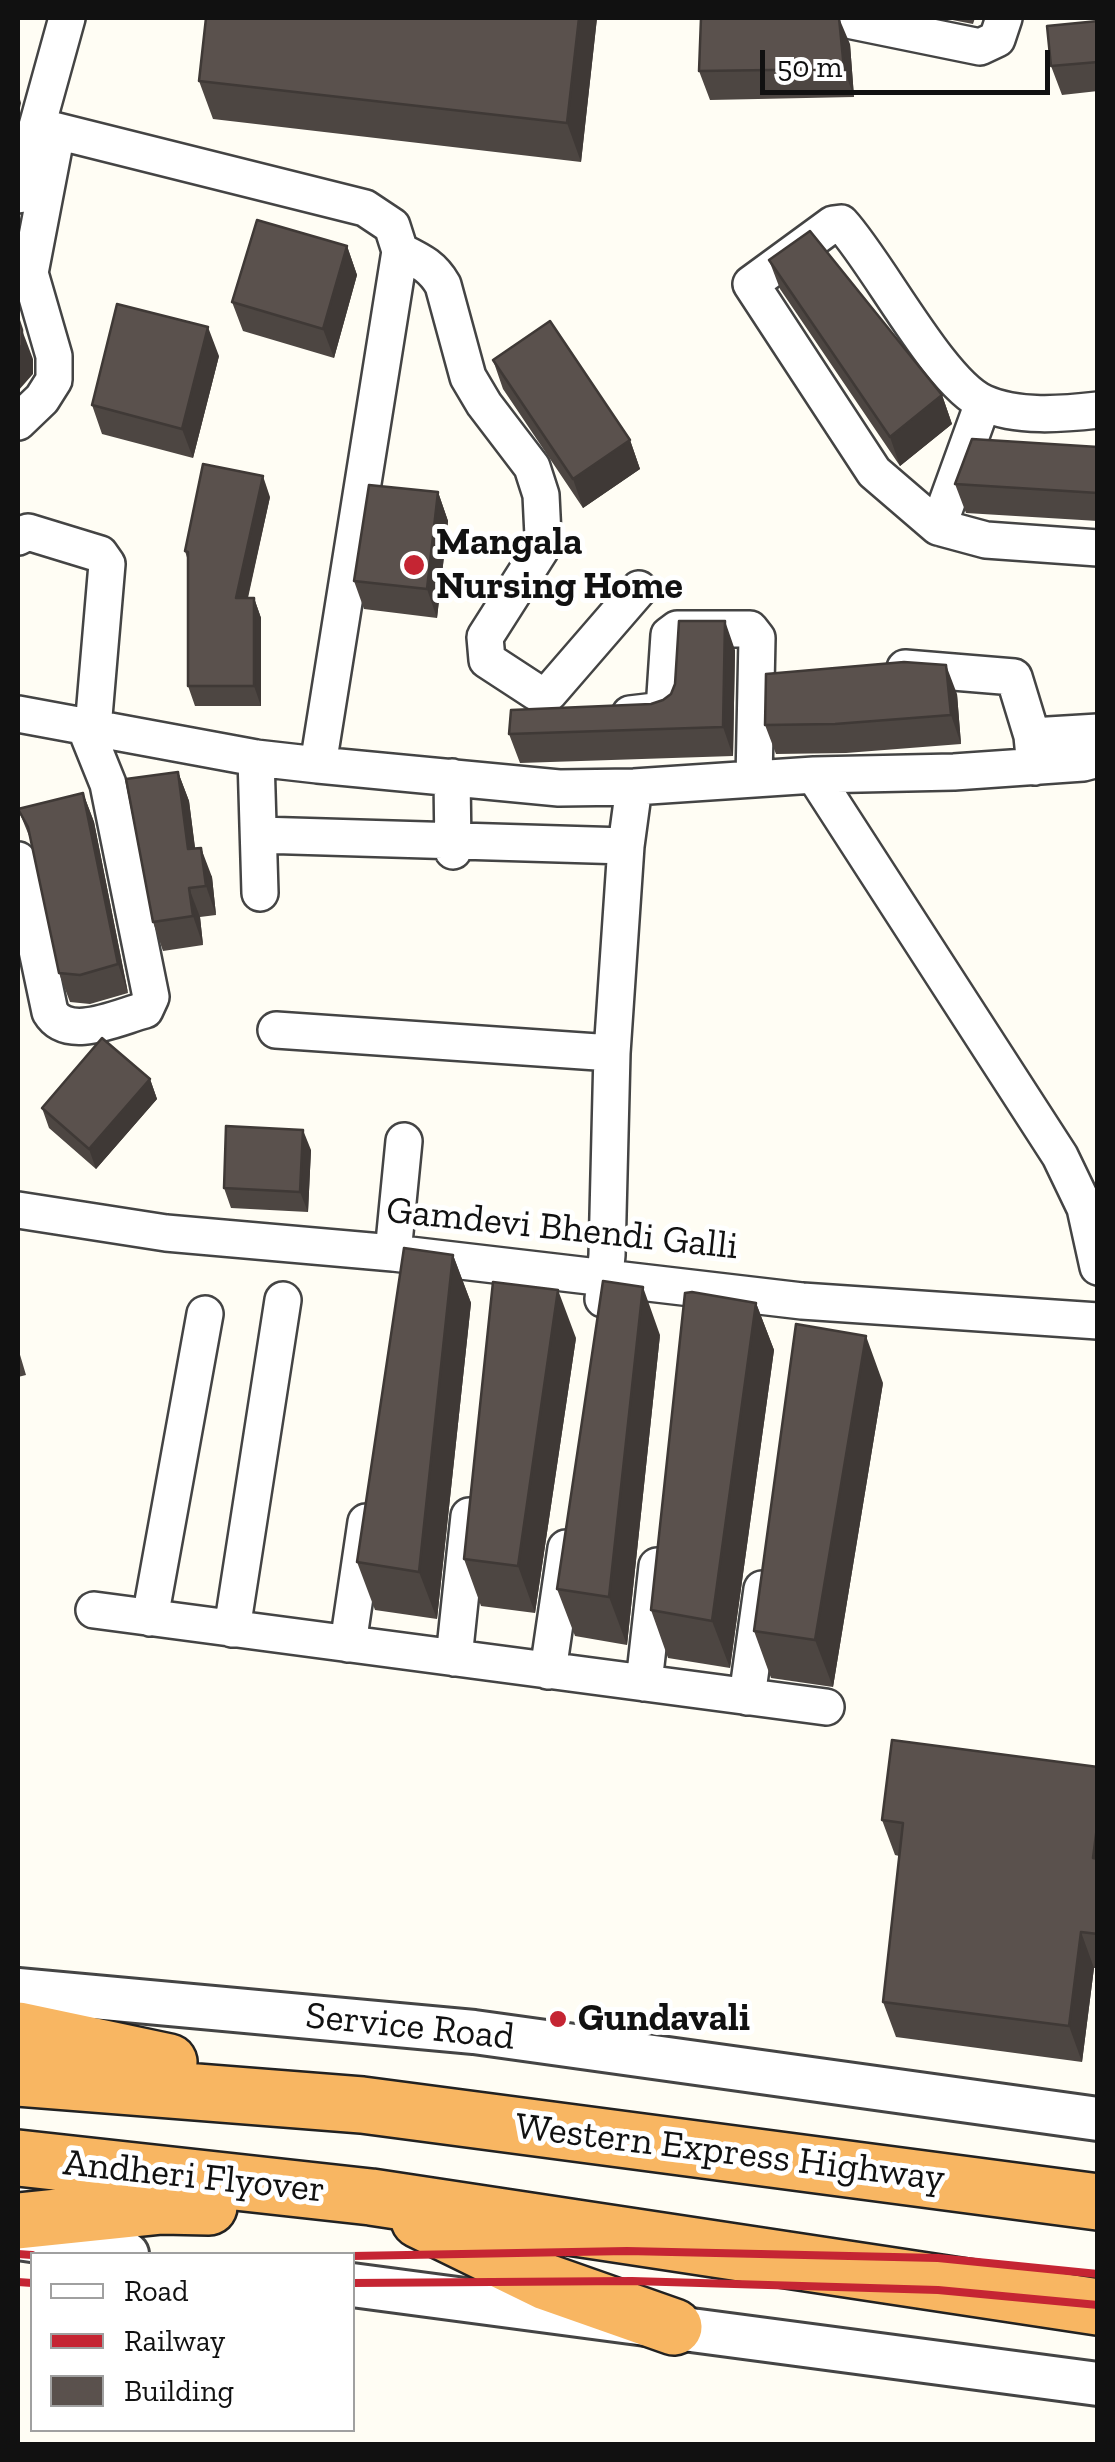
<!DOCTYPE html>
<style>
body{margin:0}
#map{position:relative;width:1115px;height:2462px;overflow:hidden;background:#fffdf4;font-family:"Zilla Slab",serif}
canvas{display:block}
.frame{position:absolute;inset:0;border:20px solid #111;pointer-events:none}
.legend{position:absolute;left:30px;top:2252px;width:325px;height:180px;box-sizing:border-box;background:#fff;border:2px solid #a0a0a0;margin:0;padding:12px 18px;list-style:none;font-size:30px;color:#111}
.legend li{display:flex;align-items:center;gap:20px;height:50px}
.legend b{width:50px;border:2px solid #a0a0a0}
.scale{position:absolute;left:760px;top:50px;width:290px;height:45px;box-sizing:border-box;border:5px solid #111;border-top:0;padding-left:12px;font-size:30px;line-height:35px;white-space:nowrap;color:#111;-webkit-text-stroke:8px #fff;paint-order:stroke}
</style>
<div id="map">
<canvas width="1115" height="2462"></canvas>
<div class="frame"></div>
<ul class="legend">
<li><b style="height:12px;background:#fff"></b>Road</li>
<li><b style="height:12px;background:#c52533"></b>Railway</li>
<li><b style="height:28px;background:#5a514d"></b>Building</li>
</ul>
<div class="scale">50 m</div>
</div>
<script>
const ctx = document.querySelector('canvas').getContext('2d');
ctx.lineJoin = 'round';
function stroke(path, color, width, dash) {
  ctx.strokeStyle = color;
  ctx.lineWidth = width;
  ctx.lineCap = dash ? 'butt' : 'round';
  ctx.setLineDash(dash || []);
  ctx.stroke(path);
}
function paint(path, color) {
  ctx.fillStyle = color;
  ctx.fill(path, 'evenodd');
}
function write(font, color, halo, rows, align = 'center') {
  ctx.font = font + ' "Zilla Slab",serif';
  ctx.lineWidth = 10;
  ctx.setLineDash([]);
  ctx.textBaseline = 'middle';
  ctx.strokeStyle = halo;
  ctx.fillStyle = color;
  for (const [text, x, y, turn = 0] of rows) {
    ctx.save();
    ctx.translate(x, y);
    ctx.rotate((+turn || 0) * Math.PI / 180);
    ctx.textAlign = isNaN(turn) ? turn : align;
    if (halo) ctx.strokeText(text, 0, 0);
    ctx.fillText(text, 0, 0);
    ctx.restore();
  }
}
const minor = new Path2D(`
 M838,18L980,47L997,39L1004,18
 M18,195L67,18
 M400,251C420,261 432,266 443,285L468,377L484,404L532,467L541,495L543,536L541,549L485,637L487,660L536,692L549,693L639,589
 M983,403L938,527L874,472L751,284L833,224L841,223C878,263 939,383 984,403C1017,418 1063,414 1098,410
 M18,422L42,399L54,380V356L30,273L57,132
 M938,527L986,540L1098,548
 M18,537L28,532L100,554L107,564L93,728
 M905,668L1014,677L1032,736L1035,767
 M18,714L256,758L318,765L400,251L392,226L365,208L37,126
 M630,714L664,710L669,635L677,629H750L757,638L754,779
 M1032,736L1098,732
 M256,758L260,893
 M318,765L559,788L634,787L814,775L954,772L1083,763L1098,759
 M814,775L1060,1156L1085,1208L1098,1267
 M452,777L453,851
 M259,835L626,846
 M18,860L50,1012C68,1042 118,1017 145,1010L151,997L108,784L85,727
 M276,1030L612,1053L607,1255L603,1299
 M612,1053L626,846L634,787
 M18,1210L166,1233L393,1253L802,1301L1098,1321
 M393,1253L404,1141
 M94,1610L826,1707
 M150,1618L205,1314
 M232,1629L283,1300
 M348,1644L366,1522
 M454,1658L469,1516
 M548,1671L566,1548
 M644,1683L657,1566
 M747,1697L762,1589`);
const tertiary = new Path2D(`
 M18,1990L474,2032L1098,2119
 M18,2238L127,2254
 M352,2285L1098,2384`);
const trunk = new Path2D(`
 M18,2030L169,2062
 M18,2078L362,2105L1098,2202
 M18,2158L371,2197L1098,2307
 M419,2220L546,2282L674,2327
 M18,2221L162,2206L209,2207`);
const rail = new Path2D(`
 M18,2254L32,2255
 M352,2256L627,2251L938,2258L1098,2274
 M18,2282L32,2283
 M352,2283L632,2281L938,2290L1098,2305`);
const wall = new Path2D(`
 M597,18L581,162L213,119L199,81Z
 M942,18H975L973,24Z
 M1098,21V91L1062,95L1051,66Z
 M850,44L854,97L710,100L699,71Z
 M347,246L357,275L334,358L243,331L232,302Z
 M769,260L942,395L952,424L900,466L780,289Z
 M219,356L193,458L102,434L92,405Z
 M493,360L630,440L640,469L583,508L503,389Z
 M1098,447V521L966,513L955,484Z
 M438,492L448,521L437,618L364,609L354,581Z
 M270,497L248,598H254L261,618V706H195L188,686V561L185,551Z
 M735,650L733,756L520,763L509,734L651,704L663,700Z
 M957,694L961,744L846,753L776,754L765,725Z
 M178,772L189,801L195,849L212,877L216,915L200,917L203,945L163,951L153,922Z
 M83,793L94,822L128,993L90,1004L70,1002L59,973L32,843L18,809Z
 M150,1079L157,1099L96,1169L49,1128L42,1108Z
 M311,1150L308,1212L231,1208L224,1188Z
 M453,1255L471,1303L437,1619L375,1610L357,1562Z
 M756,1303L774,1350L730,1668L668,1658L651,1610Z
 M660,1335L627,1645L575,1636L557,1589Z
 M576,1338L535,1613L481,1606L464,1559Z
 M18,1348L26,1375L18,1377Z
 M883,1383L833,1687L771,1678L754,1631Z
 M1098,1767V1968H1094L1082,2062L896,2037L883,2002L899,1856L895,1855L882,1820Z`);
const shadedWall = new Path2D(`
 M579,18H597L581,162L567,123Z
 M839,18L850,44L854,97L844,69Z
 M18,92L21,103L18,117Z
 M347,246L357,275L334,358L323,329Z
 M208,327L219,356L193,458L182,429Z
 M22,330L33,359V374L18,391V350Z
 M942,395L952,424L900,466L890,437Z
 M630,440L640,469L583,508L573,479Z
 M263,476L270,497L243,618L236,598Z
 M438,492L448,521L437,618L427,589Z
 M254,598L261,618V706L254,686Z
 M725,621L735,650L733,756L723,727Z
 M946,665L957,694L961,744L951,715Z
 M178,772L189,801L199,878L188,849Z
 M83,793L94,822L128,993L118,964Z
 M201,848L212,877L216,915L206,886Z
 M189,888L200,917L203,945L193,916Z
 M150,1079L157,1099L96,1169L89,1149Z
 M303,1130L311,1150L308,1212L300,1192Z
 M453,1255L471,1303L437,1619L419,1572Z
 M643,1287L660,1335L627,1645L609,1597Z
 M558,1290L576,1338L535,1613L518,1566Z
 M756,1303L774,1350L730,1668L712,1621Z
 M866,1336L883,1383L833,1687L815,1640Z
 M1098,1819V1871L1093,1858Z
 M1081,1932L1094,1968L1082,2062L1069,2026Z`);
const building = new Path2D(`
 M206,18H579L567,123L199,81Z
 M701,18H839L844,69L699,71Z
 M1098,21V62L1051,66L1047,26Z
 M257,220L347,246L323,329L232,302Z
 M810,231L942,395L890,437L769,260Z
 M117,304L208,327L182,429L92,405Z
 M18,318L22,330V345L18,350Z
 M550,321L630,440L573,479L493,360Z
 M972,439L1098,447V493L955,484Z
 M203,464L263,476L236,598H254V686H188V552L185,551Z
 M369,485L438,492L427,589L354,581Z
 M679,621H725L723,727L509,734L511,710L651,704L663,700L671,694L675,684Z
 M904,662L946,665L951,715L835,724L765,725L766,674Z
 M178,772L188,849L201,848L206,886L189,888L193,916L153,922L126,779Z
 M83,793L118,964L80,975L59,973L28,827L18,809Z
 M102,1038L150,1079L89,1149L42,1108Z
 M226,1126L303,1130L300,1192L224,1188Z
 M404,1248L453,1255L419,1572L357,1562Z
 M603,1281L643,1287L609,1597L557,1589Z
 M493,1282L558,1290L518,1566L464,1559Z
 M692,1292L756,1303L712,1621L651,1610L685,1293Z
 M796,1324L866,1336L815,1640L754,1631Z
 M892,1740L1098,1767V1819L1093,1858L1098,1859V1934L1081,1932L1069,2026L883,2002L903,1823L882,1820Z`);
const markers = [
 [414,565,12,"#c52533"],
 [558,2019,10,"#c52533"]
];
const poiNames = [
 ["Mangala",436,543],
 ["Nursing Home",436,587],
 ["Gundavali",578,2019]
];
const streetNames = [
 ["Gamdevi Bhendi Galli",562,1229,6],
 ["Service Road",410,2027,6],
 ["Western Express Highway",730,2153,7],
 ["Andheri Flyover",194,2177,6]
];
stroke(minor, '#444', 40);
stroke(tertiary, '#444', 48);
stroke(trunk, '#222', 60);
stroke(minor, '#fff', 35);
stroke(tertiary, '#fff', 42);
stroke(trunk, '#f8b662', 55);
stroke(rail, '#c52533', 8);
paint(wall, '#4d4642');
paint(shadedWall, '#3f3936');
paint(building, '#5a514d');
stroke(building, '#3f3936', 2.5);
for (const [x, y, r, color] of markers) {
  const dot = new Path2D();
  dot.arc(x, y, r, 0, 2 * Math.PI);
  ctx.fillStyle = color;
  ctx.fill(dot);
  stroke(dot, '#fff', 4);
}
write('bold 38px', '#111', '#fff', poiNames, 'left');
write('38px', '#111', '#fff', streetNames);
</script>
